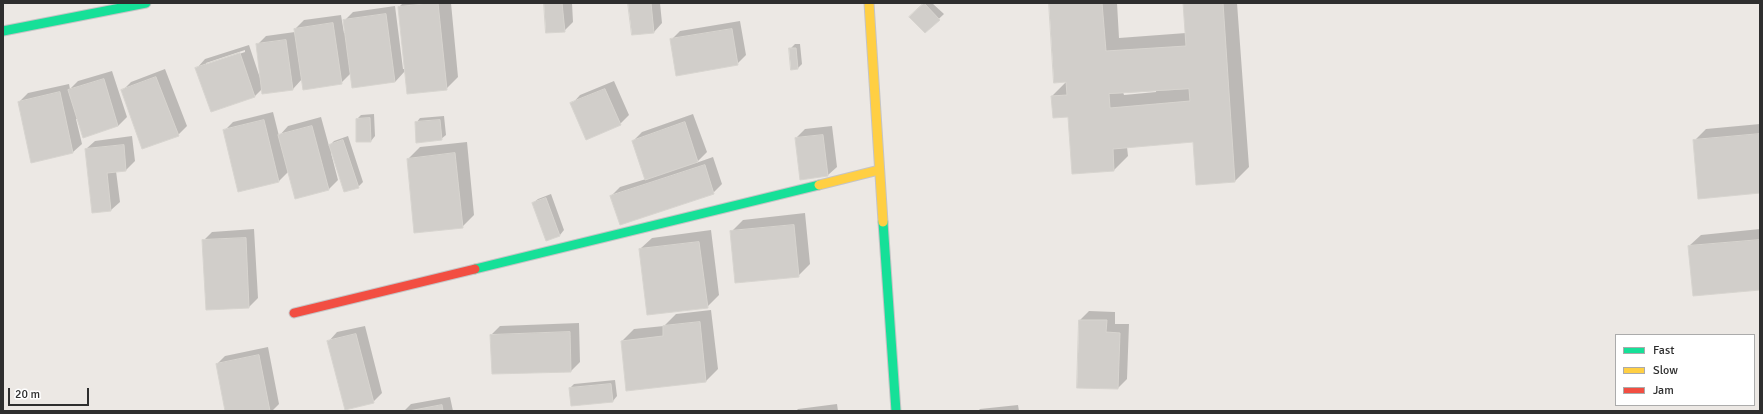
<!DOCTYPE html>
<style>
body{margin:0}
#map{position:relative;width:1763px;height:414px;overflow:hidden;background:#ece8e4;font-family:Signika,sans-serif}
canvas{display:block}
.frame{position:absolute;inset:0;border:4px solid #2e2e2e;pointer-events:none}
.legend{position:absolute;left:1615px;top:334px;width:140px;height:72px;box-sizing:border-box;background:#fff;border:1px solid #ababab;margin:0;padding:5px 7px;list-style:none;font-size:12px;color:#2e2e2e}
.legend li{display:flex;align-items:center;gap:8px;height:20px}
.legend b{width:20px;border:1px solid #ababab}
.scale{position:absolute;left:8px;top:388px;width:81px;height:18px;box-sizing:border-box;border:2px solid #2e2e2e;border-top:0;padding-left:5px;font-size:12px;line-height:14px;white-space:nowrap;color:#2e2e2e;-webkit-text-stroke:3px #fff;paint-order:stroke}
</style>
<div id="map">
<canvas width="1763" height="414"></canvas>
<div class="frame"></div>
<ul class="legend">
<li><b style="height:5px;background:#16e098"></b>Fast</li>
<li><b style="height:5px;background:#ffcf43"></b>Slow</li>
<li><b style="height:5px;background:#f24e42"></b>Jam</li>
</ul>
<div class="scale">20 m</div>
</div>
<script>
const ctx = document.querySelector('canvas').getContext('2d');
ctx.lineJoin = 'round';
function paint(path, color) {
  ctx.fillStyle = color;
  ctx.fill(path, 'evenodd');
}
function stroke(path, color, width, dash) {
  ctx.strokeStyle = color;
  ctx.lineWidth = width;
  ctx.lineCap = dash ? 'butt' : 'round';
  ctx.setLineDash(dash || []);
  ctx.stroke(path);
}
const shadow = new Path2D(`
 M403,3H451L458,77L446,89L405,71L395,82L353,87L351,73L341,83L302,79L293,89L263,93V88L254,97L197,68L205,59L249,45L260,78L257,45L266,36L295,32V29L304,20L341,15L344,33H346L344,21L353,12L395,6L403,69H405L399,7ZM245,50V52L206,65V63Z
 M545,3H572L573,22L564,31Z
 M629,3H660L662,23L654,32Z
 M925,3H932L944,14L925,32L910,17Z
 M1050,3H1117L1119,38L1186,33L1184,3H1237L1249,167L1235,181L1194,141L1127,147L1128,156L1114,170L1052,96L1067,81ZM1156,90V92L1124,95L1123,92Z
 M740,21L746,55L737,64L671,40L680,31Z
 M795,44H800L802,64L798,68L790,49Z
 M165,69L187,126L178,135L122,91L131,82Z
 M112,71L127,117L118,126L83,136L78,119H76L82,144L73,152L19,102L28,93L69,84L70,89L78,81Z
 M614,81L629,115L620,124L572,104L580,95Z
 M273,112L279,136L288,126L321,117L329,146L334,141L348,136L363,182L358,187L332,153H331L338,180L329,189L296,198L289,171L279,181L224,131L233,122Z
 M374,114L375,136L371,141L357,119L361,115Z
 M693,114L707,152L696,163L713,157L722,184L713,193L611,196L620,187L646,179L633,141L642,132Z
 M444,116L446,135L441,139L416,123L420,118Z
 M1760,124V192L1694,141L1706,129Z
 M832,126L837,167L828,175L796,138L805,129Z
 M132,136L135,161L126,170L116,171L120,202L111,210L86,149L95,141Z
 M467,142L474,215L462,227L408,159L420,147Z
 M551,194L564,230L560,235L547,240L533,203L538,199Z
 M805,213L810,264L798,276L731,232L743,220Z
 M254,229L258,298L249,307L203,241L212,232Z
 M1760,229V289L1689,246L1701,235Z
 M711,230L719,295L707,307L640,249L652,238Z
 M711,310L718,369L706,381L627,389L622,341L634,329L664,326L676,314Z
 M1089,311L1115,312V324H1129L1127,379L1118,388L1078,387L1080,320Z
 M579,323L580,362L571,371L493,373L491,335L500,326Z
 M365,326L382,393L373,402L329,341L337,332Z
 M268,347L279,404L272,411H226L217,364L225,356Z
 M615,380L617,396L613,401L570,388L574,384Z
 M450,397L453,411H404L411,404Z
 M837,404L838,411H796L798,409Z
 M1018,405L1019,411H978L980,409Z`);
const building = new Path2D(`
 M438,3L447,90L407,94L398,7Z
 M544,3H562L565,32L546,33Z
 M628,3H651L654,33L632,35Z
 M924,3L940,20L925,33L909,17Z
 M1049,3H1102L1106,51L1186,46L1183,3H1223L1235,182L1196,185L1193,142L1113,149L1114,171L1072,174L1068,117L1053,118L1051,96L1067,95L1066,82L1054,83ZM1189,89L1190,101L1110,108L1109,94Z
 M386,14L395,82L352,88L343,20Z
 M333,23L342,84L303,90L294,29Z
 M732,29L738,65L676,76L670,39Z
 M286,40L293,90L262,94L256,44Z
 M789,48H796L798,69L791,70Z
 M240,53L255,97L211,112L195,68Z
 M156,77L179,136L142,149L121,90Z
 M104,79L118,126L83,138L68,90Z
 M605,89L621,125L586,140L570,103Z
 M60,92L73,153L31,163L18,102Z
 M370,118L371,142H356V119Z
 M264,120L279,182L238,192L223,130Z
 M440,120L442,140L416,143L415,122Z
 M685,122L698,162L645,180L632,141Z
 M312,126L329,190L295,199L278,135Z
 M1760,134V193L1698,199L1693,140Z
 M823,135L828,176L800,180L795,138Z
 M343,140L359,188L344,192L329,145Z
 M124,145L126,171L107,173L111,211L92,213L85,149Z
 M455,153L463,228L414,233L407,159Z
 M705,165L714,194L620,225L610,196Z
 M546,198L560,236L546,241L532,203Z
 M794,225L799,277L735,283L730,231Z
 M246,238L249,308L206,310L202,240Z
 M1760,240V290L1693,296L1688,246Z
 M699,242L708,308L647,315L639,249Z
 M1079,320H1107L1106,332L1120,333L1118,389L1077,388Z
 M700,322L706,382L626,391L621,341L663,336V326Z
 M570,332L571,372L492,374L490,335Z
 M356,334L374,403L345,410L327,341Z
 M259,355L270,411H225L216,364Z
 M611,384L613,402L571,406L569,388Z
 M442,405L443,411H409Z`);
const fast = new Path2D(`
 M3,31L146,3
 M883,222L896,411
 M475,269L819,185`);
const slow = new Path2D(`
 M869,3L883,222
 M819,185L879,170`);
const jam = new Path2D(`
 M294,313L475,269`);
paint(shadow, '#0003');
paint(building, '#d1ceca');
stroke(building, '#d7d4cf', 1);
stroke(fast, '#c5c4c5', 11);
stroke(slow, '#c5c4c5', 11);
stroke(jam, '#c5c4c5', 11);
stroke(fast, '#16e098', 9);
stroke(slow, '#ffcf43', 9);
stroke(jam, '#f24e42', 9);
</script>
